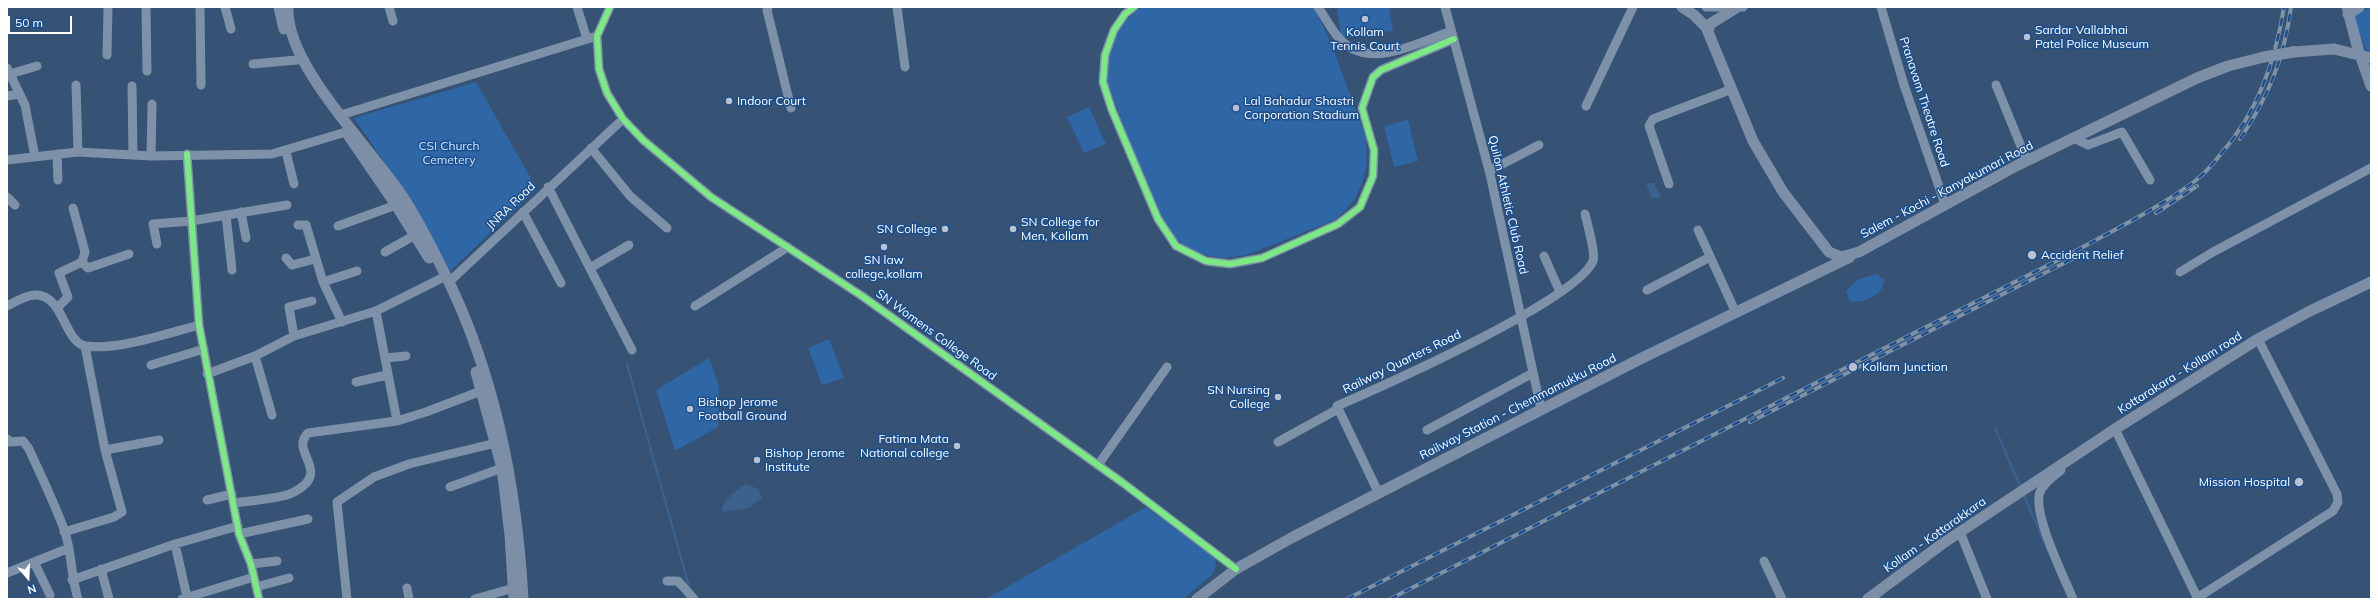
<!DOCTYPE html>
<style>
body{margin:0}
#map{position:relative;width:2378px;height:606px;overflow:hidden;background:#365274;font-family:Mulish,sans-serif}
canvas{display:block}
.frame{position:absolute;inset:0;border:8px solid #fff;pointer-events:none}
.north{position:absolute;left:8px;top:558px;width:40px;height:40px;-webkit-text-stroke:3px #1b4f8f;paint-order:stroke;rotate:161deg;font-size:11px;font-weight:700;line-height:16px;text-align:center;color:#fff}
.north::after{content:'';display:block;margin:auto;width:14px;height:18px;background:#fff;clip-path:polygon(50% 0,100% 100%,50% 72%,0 100%)}
.scale{position:absolute;left:8px;top:16px;width:64px;height:18px;box-sizing:border-box;border:2px solid #fff;border-top:0;padding-left:5px;font-size:12px;line-height:14px;white-space:nowrap;color:#fff;-webkit-text-stroke:3px #1b4f8f;paint-order:stroke}
</style>
<div id="map">
<canvas width="2378" height="606"></canvas>
<div class="frame"></div>
<div class="north">N</div>
<div class="scale">50 m</div>
</div>
<script>
const ctx = document.querySelector('canvas').getContext('2d');
ctx.lineJoin = 'round';
function paint(path, color) {
  ctx.fillStyle = color;
  ctx.fill(path, 'evenodd');
}
function stroke(path, color, width, dash) {
  ctx.strokeStyle = color;
  ctx.lineWidth = width;
  ctx.lineCap = dash ? 'butt' : 'round';
  ctx.setLineDash(dash || []);
  ctx.stroke(path);
}
function write(font, color, halo, rows, align = 'center') {
  ctx.font = font + ' Mulish,sans-serif';
  ctx.lineWidth = 3;
  ctx.setLineDash([]);
  ctx.textBaseline = 'middle';
  ctx.strokeStyle = halo;
  ctx.fillStyle = color;
  for (const [text, x, y, turn = 0] of rows) {
    ctx.save();
    ctx.translate(x, y);
    ctx.rotate((+turn || 0) * Math.PI / 180);
    ctx.textAlign = isNaN(turn) ? turn : align;
    if (halo) ctx.strokeText(text, 0, 0);
    ctx.fillText(text, 0, 0);
    ctx.restore();
  }
}
const green = new Path2D(`
 M1142,7H1314L1331,43L1366,138L1367,165L1362,184L1355,199L1337,219L1325,224L1247,255L1226,258L1209,256L1188,249L1172,235L1158,219L1106,78C1106,49 1117,23 1142,7Z
 M1337,7H1389L1393,31L1341,38Z
 M2371,8V52L2366,50L2353,17L2364,9Z
 M476,82L537,189L450,271L408,197L354,118Z
 M1089,107L1106,144L1084,153L1067,117Z
 M1408,120L1418,161L1394,167L1384,126Z
 M1876,274L1884,279C1885,295 1863,304 1850,301L1846,292L1857,280Z
 M829,339L844,378L822,385L808,348Z
 M709,358L719,386L718,427L675,451L656,390Z
 M1146,507L1215,557L1216,565L1213,574L1183,599H986Z`);
const water = new Path2D(`
 M1646,183H1654L1661,197L1652,199Z
 M746,484L758,489L762,498L749,508L722,512C721,501 738,489 746,484Z`);
const stream = new Path2D(`
 M627,364L690,590
 M1995,428L2021,488
 M2023,493L2048,551`);
const minor = new Path2D(`
 M146,7L147,71
 M200,7L201,85
 M225,7L231,29
 M389,7L393,21
 M577,7L587,39
 M610,7L597,36L599,69L607,93L623,119L643,140L711,197L862,296L1123,483L1236,569
 M768,7L767,10L791,108
 M897,7L905,67
 M1134,7L1125,14L1114,30L1105,55L1103,82L1112,110L1158,219L1176,246L1206,261L1230,264L1262,258L1338,224L1360,207L1373,176L1374,150L1362,108L1373,77L1381,70L1454,39
 M1318,7C1325,17 1331,29 1339,38C1368,72 1419,42 1451,31
 M1445,7L1490,174L1541,409
 M1706,7H1743
 M1881,7L1904,85L1945,204
 M107,55L108,7
 M253,64L297,60
 M7,68L25,105L35,157
 M10,74L37,66
 M76,85L78,152
 M1996,85L2027,161
 M132,86L133,155
 M7,96L19,94
 M1586,106L1633,7
 M341,115L597,36
 M2076,139L2088,145L2122,132L2150,180
 M591,148L630,196L667,228
 M286,152L294,184
 M57,154L58,180
 M187,154L199,325L239,534L251,564L259,599
 M151,156L152,104
 M7,160L78,152L151,156L272,154L346,132
 M1489,171L1539,145
 M1669,184L1649,126L1653,119L1732,89
 M548,187L632,350
 M7,197L15,205
 M241,212L246,238
 M523,212L561,283
 M226,215L232,270
 M298,225H306L323,282L342,322
 M338,226L396,205
 M1698,230L1736,313
 M157,244L153,224L191,221L287,205
 M385,252L415,235
 M1544,256L1560,292
 M286,258L292,265L315,259
 M82,262L88,268L129,254
 M590,268L629,245
 M2180,272L2213,252L2371,168
 M323,282L357,271
 M449,282L623,119
 M1647,290L1710,257
 M7,306C15,302 26,295 35,295C64,294 64,343 86,346C116,351 168,333 199,325
 M695,306L788,247
 M57,308L68,297L59,273L82,262L85,252L73,208
 M376,311L397,421
 M294,336L289,307L312,301
 M255,356L272,415
 M385,358L406,356
 M151,365L204,349
 M207,374L255,356L294,336L376,311L440,279
 M356,382L387,375
 M2115,429L2198,599
 M1427,430L1533,373
 M7,439L10,442L23,441L29,449C41,476 55,504 65,532C72,554 71,577 78,599
 M1278,442L1338,409
 M105,450L159,440
 M1098,465L1167,367
 M2061,470C2054,476 2044,482 2040,492C2032,513 2064,577 2073,599
 M450,487L502,468
 M1379,494L1337,406C1383,386 1577,300 1593,261C1596,254 1587,223 1585,214
 M207,500L232,494
 M233,503C247,501 280,499 292,493C335,472 288,452 308,433L397,421L426,412L481,391
 M64,532L114,517L122,512L105,450L85,346
 M1960,532L1987,599
 M239,534L308,519
 M175,544L187,597
 M1764,561L1782,599
 M34,562L50,595
 M251,564L277,561
 M101,569L109,599
 M7,573L69,548
 M72,580L175,544L238,526
 M667,581H678L694,599
 M256,587L289,578
 M407,588L409,599
 M2197,598L2333,511L2338,502L2337,494L2258,339
 M182,599L254,577
 M347,599L337,502L374,477L409,464L496,443
 M475,599L514,588`);
const major = new Path2D(`
 M279,7L284,29
 M288,7C285,65 371,148 403,197C420,223 434,252 448,280C496,379 517,489 523,599
 M1682,7L1694,15L1706,27L1753,141L1783,192L1829,252L1841,257L1859,252L2016,166L2197,78L2228,66L2264,57
 M2347,7L2358,49L2371,86
 M2348,14L2359,7
 M1708,32L1710,24L1736,8
 M2293,52L2334,49
 M346,132L396,205L429,258
 M476,372L502,468L510,535L514,599
 M1197,599L1236,569L1293,537L1640,359L1850,257
 M1868,599L1942,544L2115,429L2258,339L2308,312L2371,282`);
const rail = new Path2D(`
 M2240,139C2269,96 2284,58 2291,7
 M2156,213L2197,186
 M1750,422L2086,252
 M1347,599L1783,378
 M1390,599L2072,253C2114,230 2157,209 2195,181C2204,174 2213,164 2220,155C2258,112 2275,62 2284,7`);
const majorBridge = new Path2D(`
 M2334,49L2371,58
 M2264,57L2293,52`);
const cycleway = new Path2D(`
 M610,7L597,36L599,69L607,93L623,119L643,140L711,197L862,296L1123,483L1236,569
 M1134,7L1125,14L1114,30L1105,55L1103,82L1112,110L1158,219L1176,246L1206,261L1230,264L1262,258L1338,224L1360,207L1373,176L1374,150L1362,108L1373,77L1381,70L1454,39
 M187,154L199,325L239,534L251,564L259,599`);
const markers = [
 [1365,19,4,"#b9c2ce"],
 [2027,37,4,"#b9c2ce"],
 [729,101,4,"#b9c2ce"],
 [1236,108,4,"#b9c2ce"],
 [945,229,4,"#b9c2ce"],
 [1013,229,4,"#b9c2ce"],
 [884,247,4,"#b9c2ce"],
 [2032,255,5,"#b9c2ce"],
 [1853,367,5,"#b9c2ce"],
 [1278,397,4,"#b9c2ce"],
 [690,409,4,"#b9c2ce"],
 [957,446,4,"#b9c2ce"],
 [757,460,4,"#b9c2ce"],
 [2299,482,5,"#b9c2ce"]
];
const poiNames = [
 ["Sardar Vallabhai",2035,30],
 ["Patel Police Museum",2035,44],
 ["Kollam",1365,32,"center"],
 ["Tennis Court",1365,46,"center"],
 ["Indoor Court",737,101],
 ["Lal Bahadur Shastri",1244,101],
 ["Corporation Stadium",1244,115],
 ["SN College for",1021,222],
 ["Men, Kollam",1021,236],
 ["SN College",937,229,"right"],
 ["Accident Relief",2041,255],
 ["SN law",884,260,"center"],
 ["college,kollam",884,274,"center"],
 ["Kollam Junction",1862,367],
 ["SN Nursing",1270,390,"right"],
 ["College",1270,404,"right"],
 ["Bishop Jerome",698,402],
 ["Football Ground",698,416],
 ["Fatima Mata",949,439,"right"],
 ["National college",949,453,"right"],
 ["Bishop Jerome",765,453],
 ["Institute",765,467],
 ["Mission Hospital",2290,482,"right"]
];
const streetNames = [
 ["Pranavam Theatre Road",1924,102,72],
 ["Salem - Kochi - Kanyakumari Road",1947,190,-28],
 ["Quilon Athletic Club Road",1508,205,77],
 ["JNRA Road",511,206,-44],
 ["SN Womens College Road",936,335,36],
 ["Railway Quarters Road",1402,362,-26],
 ["Kottarakara - Kollam road",2180,373,-32],
 ["Railway Station - Chemmamukku Road",1518,407,-27],
 ["Kollam - Kottarakkara",1935,535,-35]
];
const parkNames = [
 ["CSI Church",449,146],
 ["Cemetery",449,160]
];
paint(green, '#2f66a5');
paint(water, '#3b618d');
stroke(stream, '#3b618d', 2.5);
stroke(minor, '#7d92a8', 9);
stroke(major, '#7d8ea7', 11);
stroke(rail, '#7e92a7', 4);
stroke(rail, '#1b4f8f', 2.5, [8]);
stroke(majorBridge, '#7d8ea7', 11);
stroke(cycleway, '#7ce984', 6);
for (const [x, y, r, color] of markers) {
  const dot = new Path2D();
  dot.arc(x, y, r, 0, 2 * Math.PI);
  ctx.fillStyle = color;
  ctx.fill(dot);
  stroke(dot, '#1b4f8f', 1.5);
}
write('12px', '#fff', '#1b4f8f', poiNames, 'left');
write('12px', '#fff', '#1b4f8f', streetNames);
write('12px', '#cfe3fa', '#1b4f8f', parkNames);
</script>
